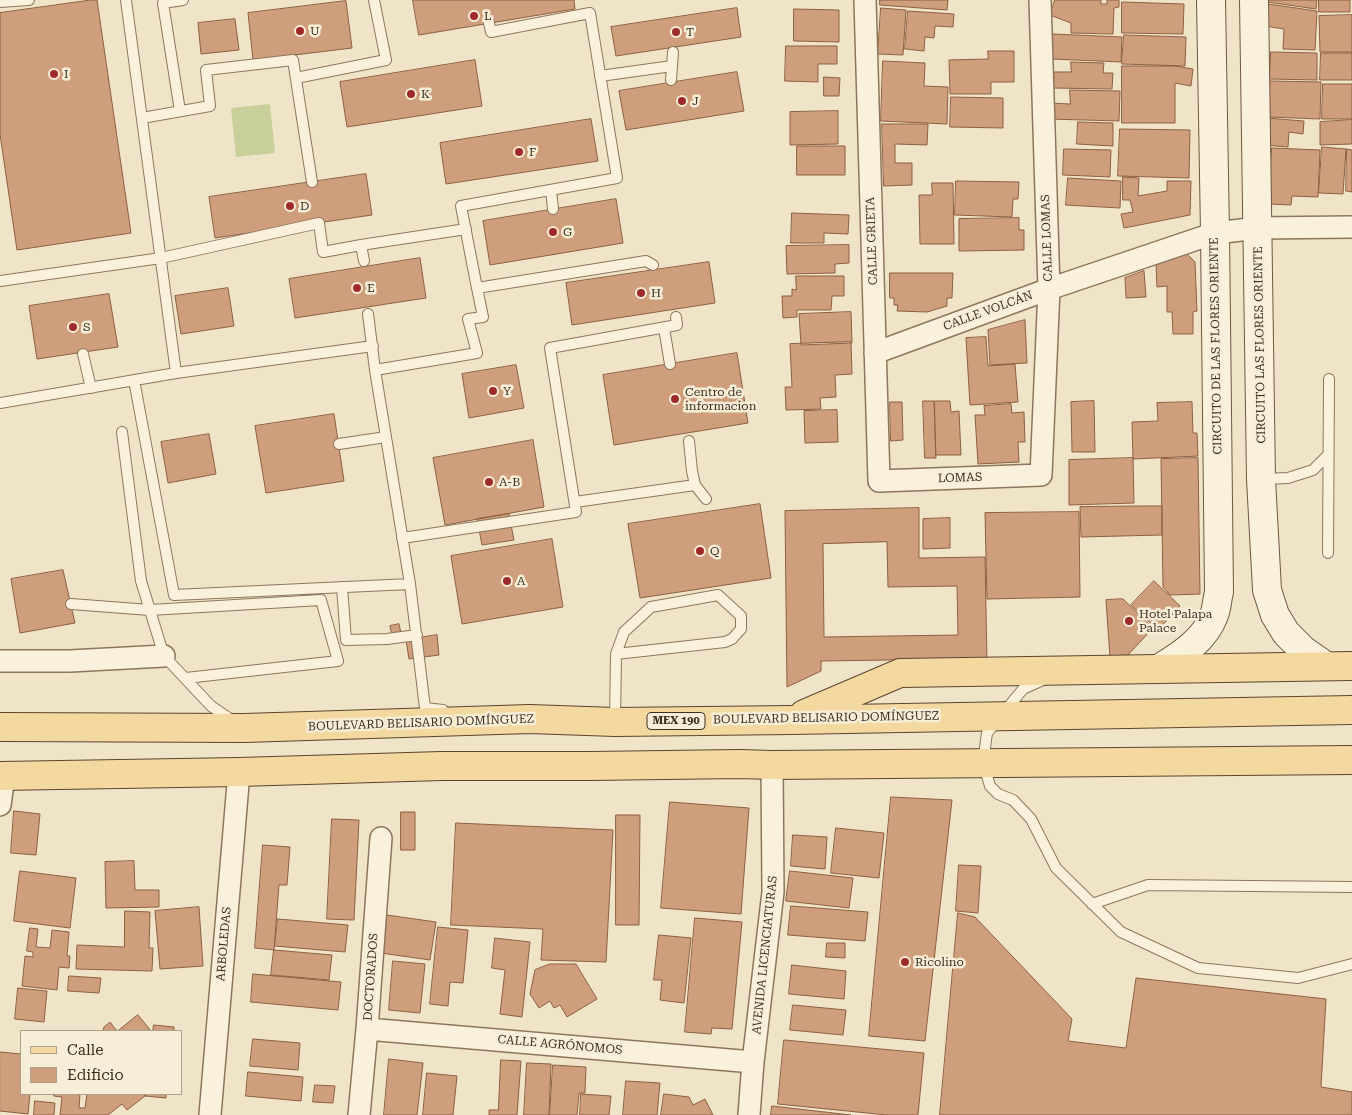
<!DOCTYPE html>
<meta charset="utf-8">
<style>
body{margin:0}
#map{position:relative;width:1352px;height:1115px;overflow:hidden;background:#f0e4c8;font-family:"Roboto Serif",serif}
canvas{display:block}
.legend{position:absolute;left:20px;top:1030px;width:162px;height:65px;box-sizing:border-box;background:#f7eed8;border:1px solid #ada18e;margin:0;padding:6px 9px;list-style:none;font-size:15px;color:#3d2e20}
.legend li{display:flex;align-items:center;gap:10px;height:25px}
.legend b{width:25px;border:1px solid #ada18e}
</style>
<div id="map">
<canvas width="1352" height="1115"></canvas>
<ul class="legend">
<li><b style="height:6px;background:#f3d9a0"></b>Calle</li>
<li><b style="height:14px;background:#cf9f7d"></b>Edificio</li>
</ul>
</div>
<script>
const ctx = document.querySelector('canvas').getContext('2d');
ctx.lineJoin = 'round';
function paint(path, color) {
  ctx.fillStyle = color;
  ctx.fill(path, 'evenodd');
}
function stroke(path, color, width, dash) {
  ctx.strokeStyle = color;
  ctx.lineWidth = width;
  ctx.lineCap = dash ? 'butt' : 'round';
  ctx.setLineDash(dash || []);
  ctx.stroke(path);
}
function write(font, color, halo, rows, align = 'center') {
  ctx.font = font + ' "Roboto Serif",serif';
  ctx.lineWidth = 5;
  ctx.setLineDash([]);
  ctx.textBaseline = 'middle';
  ctx.strokeStyle = halo;
  ctx.fillStyle = color;
  for (const [text, x, y, turn = 0] of rows) {
    ctx.save();
    ctx.translate(x, y);
    ctx.rotate((+turn || 0) * Math.PI / 180);
    ctx.textAlign = isNaN(turn) ? turn : align;
    if (halo) ctx.strokeText(text, 0, 0);
    ctx.fillText(text, 0, 0);
    ctx.restore();
  }
}
const green = new Path2D(`
 M270,104L275,153L236,157L231,108Z`);
const building = new Path2D(`
 M91,0H97L131,233L17,250L0,134V13Z
 M413,0H574L575,9L419,35Z
 M880,0H948L947,10L880,5Z
 M1055,0H1101V4H1107V0H1119V7L1114,8L1113,34L1071,33V23L1050,15Z
 M1267,0H1317L1316,9L1267,2Z
 M1319,0H1350V12H1319Z
 M346,1L352,48L253,60L248,13Z
 M1122,2L1184,4L1183,34L1122,33Z
 M1268,4L1317,11L1315,50L1283,49L1284,29L1265,26Z
 M737,8L741,37L616,56L611,27Z
 M881,8L906,10L903,55L878,54Z
 M794,9L839,10V42L794,41Z
 M908,11L954,14L953,27L935,26L934,38L925,37L924,51L905,49Z
 M1352,15V52H1320L1319,16Z
 M235,19L239,50L201,54L198,23Z
 M1053,34L1122,37L1121,62L1051,59Z
 M1124,35L1186,37L1185,66L1122,64Z
 M786,46H837V64H818V82L785,81Z
 M988,51H1014V82H991V94H950L949,60L988,59Z
 M1271,52L1317,53V80L1270,79Z
 M1321,53H1352V80H1320Z
 M475,60L482,106L347,127L340,82Z
 M883,61L925,63L924,86L948,87L947,124L881,121Z
 M1071,62L1104,63L1103,73H1113L1112,89L1053,88L1054,72H1071Z
 M1122,66H1175L1193,69L1191,86L1175,83V123H1122Z
 M737,72L744,111L626,130L619,91Z
 M824,77L840,78L839,96H824Z
 M1270,81L1321,82L1320,119L1268,117Z
 M1323,84H1352V119H1322Z
 M1070,90L1120,91L1119,121L1049,119L1050,103L1070,104Z
 M951,97L1003,98V128L950,127Z
 M838,111V144L790,145V112Z
 M1266,118L1304,121L1303,134L1289,132L1288,147L1264,145Z
 M591,119L598,161L446,184L440,143Z
 M1352,120V144L1320,145V122Z
 M1078,122L1113,123V146L1077,144Z
 M882,124H928L927,145L895,144V163H912V185L884,186Z
 M1120,129L1190,130L1189,178L1118,176Z
 M797,146H845V175H797Z
 M1322,147L1346,149L1343,194L1319,193Z
 M1272,148L1320,150L1318,197L1292,196L1291,205L1269,204Z
 M1064,149L1111,150L1110,177L1063,175Z
 M1347,149L1352,150V192L1346,191Z
 M366,174L372,215L215,238L209,197Z
 M1123,177L1139,178L1138,196L1167,191V181H1191L1190,215L1124,228L1121,214L1133,212L1130,200H1123Z
 M1068,178L1121,181L1120,208L1066,205Z
 M956,181L1019,182L1018,199H1013L1012,217L955,215Z
 M932,183H953L954,244H920L919,195H932Z
 M616,199L623,243L490,265L483,221Z
 M792,213L849,215L848,234L824,233V243H791Z
 M1019,218V230H1024V250L959,251V219Z
 M849,245V263L835,264V273L787,274L786,246Z
 M1186,253L1195,262L1197,311L1193,312V334H1173L1172,312H1167V286L1157,287L1156,263Z
 M420,258L426,298L295,318L289,279Z
 M709,262L715,303L572,325L566,283Z
 M1144,271L1146,297L1126,298L1125,278Z
 M890,273H953L952,298H947V306L927,312L897,311L898,305H894V298H890Z
 M796,276H844V296H832L831,310H797V317L783,318L782,296H792V289L796,290Z
 M228,288L234,326L181,334L175,296Z
 M109,294L118,347L37,359L29,306Z
 M851,312L852,343L801,345L799,314Z
 M1025,320L1027,363L990,365L988,330Z
 M986,337L988,366L1015,364L1018,402L970,405L966,338Z
 M851,342L852,374L835,375L836,397L820,398L821,409L786,410L785,387H792L790,344Z
 M737,353L748,423L614,445L603,375Z
 M516,365L524,408L469,418L462,374Z
 M923,401H934L936,458H925Z
 M935,401H950L951,412L959,411L961,455H936Z
 M1094,401L1095,452H1072L1071,402Z
 M890,402H902L903,440L891,441Z
 M1192,402L1193,433H1197L1198,456L1133,459L1132,422L1158,421L1157,403Z
 M1011,404L1012,413L1024,412L1025,442H1018L1019,462L978,464L975,415H985L984,406Z
 M837,410L838,442L805,443L804,411Z
 M334,414L344,481L266,493L255,426Z
 M209,434L216,474L168,483L161,442Z
 M533,440L544,507L445,525L433,458Z
 M1133,458L1134,503L1069,505V460Z
 M1198,458L1200,594L1170,595L1163,587L1161,459Z
 M760,504L771,578L640,598L628,524Z
 M1137,506H1162V535L1081,537L1080,507Z
 M919,508V558L985,557L987,663L959,659L821,661V671L787,687L785,511ZM887,542L888,587L957,586L958,635L824,637L823,544Z
 M1079,512L1080,597L987,599L985,513Z
 M509,514L514,540L482,545L477,519Z
 M950,518V548L923,549V519Z
 M552,539L563,607L462,624L451,556Z
 M63,570L75,623L20,633L11,579Z
 M1154,581L1180,606L1158,630L1131,605Z
 M1123,599L1153,628L1126,657H1110L1106,600Z
 M399,624L401,633L392,636L390,626Z
 M437,635L439,655L409,659L406,640Z
 M891,797L952,800L925,1041L869,1036Z
 M670,802L749,808L741,914L661,908Z
 M14,811L40,814L36,855L11,853Z
 M401,812H415V850H401Z
 M616,815H640L639,925H616Z
 M332,819L359,820L354,920L327,919Z
 M456,823L613,830L606,962L541,960L543,929L451,925Z
 M836,828L884,833L879,878L831,873Z
 M793,835L827,837L825,869L791,866Z
 M263,845L290,847L287,885H279L274,950L255,948Z
 M134,861L135,890H159V907L106,908L105,862Z
 M959,865L981,866L978,913L956,911Z
 M20,871L76,878L70,928L14,921Z
 M790,871L853,878L849,908L786,901Z
 M791,906L868,912L865,941L788,935Z
 M199,907L203,966L160,969L155,911Z
 M125,911L150,912L149,948H153L152,971L76,969L77,945L124,947Z
 M958,913L975,917L1072,1019L1068,1041L1126,1048L1136,978L1326,999L1321,1087L1352,1092V1115H940Z
 M387,915L436,922L430,960L381,953Z
 M695,918L742,922L732,1029L712,1028L711,1034L685,1032Z
 M278,919L348,925L345,952L275,946Z
 M438,927L468,930L463,983L450,982L448,1006L430,1004Z
 M30,928L38,929L36,947L50,948L52,930L69,932L67,956H70L69,968L59,967L57,990L22,986L25,956L33,957V952L27,951Z
 M659,935L691,938L684,1003L660,1000L662,980H654Z
 M495,938L530,942L522,1017L500,1014L505,970L492,968Z
 M827,943H845V958L826,957Z
 M274,950L332,955L329,980L271,975Z
 M393,961L425,964L420,1013L389,1010Z
 M550,964H576L597,999L567,1017L560,1005L554,1008L550,1001L539,1008L530,994L535,970Z
 M792,965L846,971L844,999L789,994Z
 M253,974L341,982L338,1010L251,1002Z
 M69,976L101,978L99,993L68,991Z
 M18,988L47,991L44,1022L15,1019Z
 M793,1005L846,1010L843,1035L790,1030Z
 M138,1015L151,1031H103L104,1027L110,1022L117,1031Z
 M154,1025L174,1027V1031H153Z
 M253,1039L300,1043L298,1070L250,1066Z
 M784,1040L924,1053L918,1115H887L778,1104Z
 M0,1052L21,1054V1094H30L28,1114L0,1111Z
 M389,1059L423,1063L417,1115H384Z
 M501,1060L521,1061L517,1115H489V1110H498Z
 M527,1063L551,1064L549,1115H524Z
 M553,1065L586,1067L585,1093H579L577,1115H550Z
 M248,1072L303,1077L301,1101L246,1096Z
 M427,1073L457,1076L453,1115H423Z
 M626,1081L660,1083L657,1115H623Z
 M315,1085L335,1086L333,1103L313,1102Z
 M54,1094H80L79,1108H85L87,1094H145V1096L127,1110L122,1104L108,1115H60L62,1097L54,1096Z
 M145,1094H166V1098L145,1096Z
 M581,1094L611,1096L609,1115H580Z
 M664,1094L689,1097L693,1105L705,1099L713,1115H661Z
 M35,1101L55,1103L54,1115H34Z
 M772,1106L851,1115H771Z`);
const lane = new Path2D(`
 M126,0L176,373L373,346
 M0,2L29,0
 M600,76L672,66L673,52
 M296,78L386,60L374,0
 M671,80L672,66
 M180,111L163,3L183,0
 M142,118L210,106L206,70L293,60L312,182
 M551,190L553,209
 M364,261L361,245L466,229
 M0,281L161,258L319,223L323,252L361,245
 M477,288L461,206L617,178L590,13L491,32L489,23
 M368,314L375,370L477,353L468,319L483,317L477,288L646,261L653,265
 M664,328L670,364
 M83,354L91,388
 M375,370L410,584L425,708L443,710
 M134,380L174,595L410,584
 M0,403L176,373
 M122,432L141,581L164,656L211,706L233,721
 M339,444L386,437
 M1261,479L1288,478L1313,470L1328,455
 M695,485L706,499
 M575,502L695,485L692,471L689,441
 M402,538L576,512L550,348L677,325L676,317
 M1328,553L1329,379
 M342,587L346,640L387,639L417,635
 M71,604L150,610L321,600L338,661L186,678
 M1043,680L1023,689L987,733L983,762L990,786L998,794L1013,800L1031,819L1056,868L1121,932L1198,968L1298,978L1352,964
 M615,722L616,654L624,632L651,607L718,595L741,616V629L732,639L725,642L616,654
 M1092,904L1148,885L1352,887`);
const street = new Path2D(`
 M865,0L879,481L1041,475L1049,289L1040,0
 M875,353L1049,289L1215,233L1258,228L1352,227
 M0,661H70L164,656
 M0,805L4,776
 M367,1029L753,1062
 M210,1115L239,772
 M359,1115L367,1029L381,838
 M749,1115L753,1062L773,892L772,765`);
const secondary = new Path2D(`
 M1254,0L1261,479L1267,590L1275,615L1286,633L1303,650L1326,666
 M1160,668C1181,655 1205,640 1214,615C1217,608 1217,599 1219,592L1215,233L1211,0`);
const primary = new Path2D(`
 M804,714L900,673L1352,666
 M0,727L244,728L530,719L615,722L791,720L1352,710
 M0,776L239,772L442,766H590L740,764L772,765L1352,760`);
const markers = [
 [474,16,5,"#9e2a2b"],
 [300,31,5,"#9e2a2b"],
 [676,32,5,"#9e2a2b"],
 [54,74,5,"#9e2a2b"],
 [411,94,5,"#9e2a2b"],
 [682,101,5,"#9e2a2b"],
 [519,152,5,"#9e2a2b"],
 [290,206,5,"#9e2a2b"],
 [553,232,5,"#9e2a2b"],
 [357,288,5,"#9e2a2b"],
 [641,293,5,"#9e2a2b"],
 [73,327,5,"#9e2a2b"],
 [493,391,5,"#9e2a2b"],
 [675,399,5,"#9e2a2b"],
 [489,482,5,"#9e2a2b"],
 [700,551,5,"#9e2a2b"],
 [507,581,5,"#9e2a2b"],
 [1129,621,5,"#9e2a2b"],
 [905,962,5,"#9e2a2b"]
];
const shields = [
 [676,721,58]
];
const shieldNames = [
 ["MEX 190",676,721]
];
const poiNames = [
 ["L",484,16],
 ["U",310,31],
 ["T",686,32],
 ["I",64,74],
 ["K",421,94],
 ["J",692,101],
 ["F",529,152],
 ["D",300,206],
 ["G",563,232],
 ["E",367,288],
 ["H",651,293],
 ["S",83,327],
 ["Y",503,391],
 ["Centro de",685,392],
 ["informacion",685,406],
 ["A-B",499,482],
 ["Q",710,551],
 ["A",517,581],
 ["Hotel Palapa",1139,614],
 ["Palace",1139,628],
 ["Ricolino",915,962]
];
const streetNames = [
 ["CALLE LOMAS",1047,238,-92],
 ["CALLE GRIETA",872,241,-92],
 ["CALLE VOLCÁN",988,311,-20],
 ["CIRCUITO LAS FLORES ORIENTE",1260,345,-91],
 ["CIRCUITO DE LAS FLORES ORIENTE",1216,346,-91],
 ["LOMAS",960,478,-2],
 ["BOULEVARD BELISARIO DOMÍNGUEZ",826,718,-1],
 ["BOULEVARD BELISARIO DOMÍNGUEZ",421,723,-2],
 ["ARBOLEDAS",224,944,-85],
 ["AVENIDA LICENCIATURAS",765,955,-84],
 ["DOCTORADOS",371,977,-86],
 ["CALLE AGRÓNOMOS",560,1045,5]
];
paint(green, '#c9cf9b');
paint(building, '#cf9f7d');
stroke(building, '#8d5f41', 1);
stroke(lane, '#8d765c', 12);
stroke(street, '#8d765c', 24);
stroke(secondary, '#6f573f', 30);
stroke(primary, '#5b4430', 30);
stroke(lane, '#faf1dc', 10);
stroke(street, '#faf1dc', 21);
stroke(secondary, '#faf1dc', 28);
stroke(primary, '#f3d9a0', 28);
for (const [x, y, r, color] of markers) {
  const dot = new Path2D();
  dot.arc(x, y, r, 0, 2 * Math.PI);
  ctx.fillStyle = color;
  ctx.fill(dot);
  stroke(dot, '#f7eed8', 2);
}
for (const [x, y, w] of shields) {
  const box = new Path2D();
  box.roundRect(x - w / 2, y - 8.5, w, 17, 4);
  ctx.fillStyle = '#f7eed8';
  ctx.fill(box);
  stroke(box, '#3d2e20', 1);
}
write('bold 11px', '#3d2e20', null, shieldNames);
write('12px', '#3d2e20', '#f7eed8', poiNames, 'left');
write('12px', '#3d2e20', '#f7eed8', streetNames);
</script>
